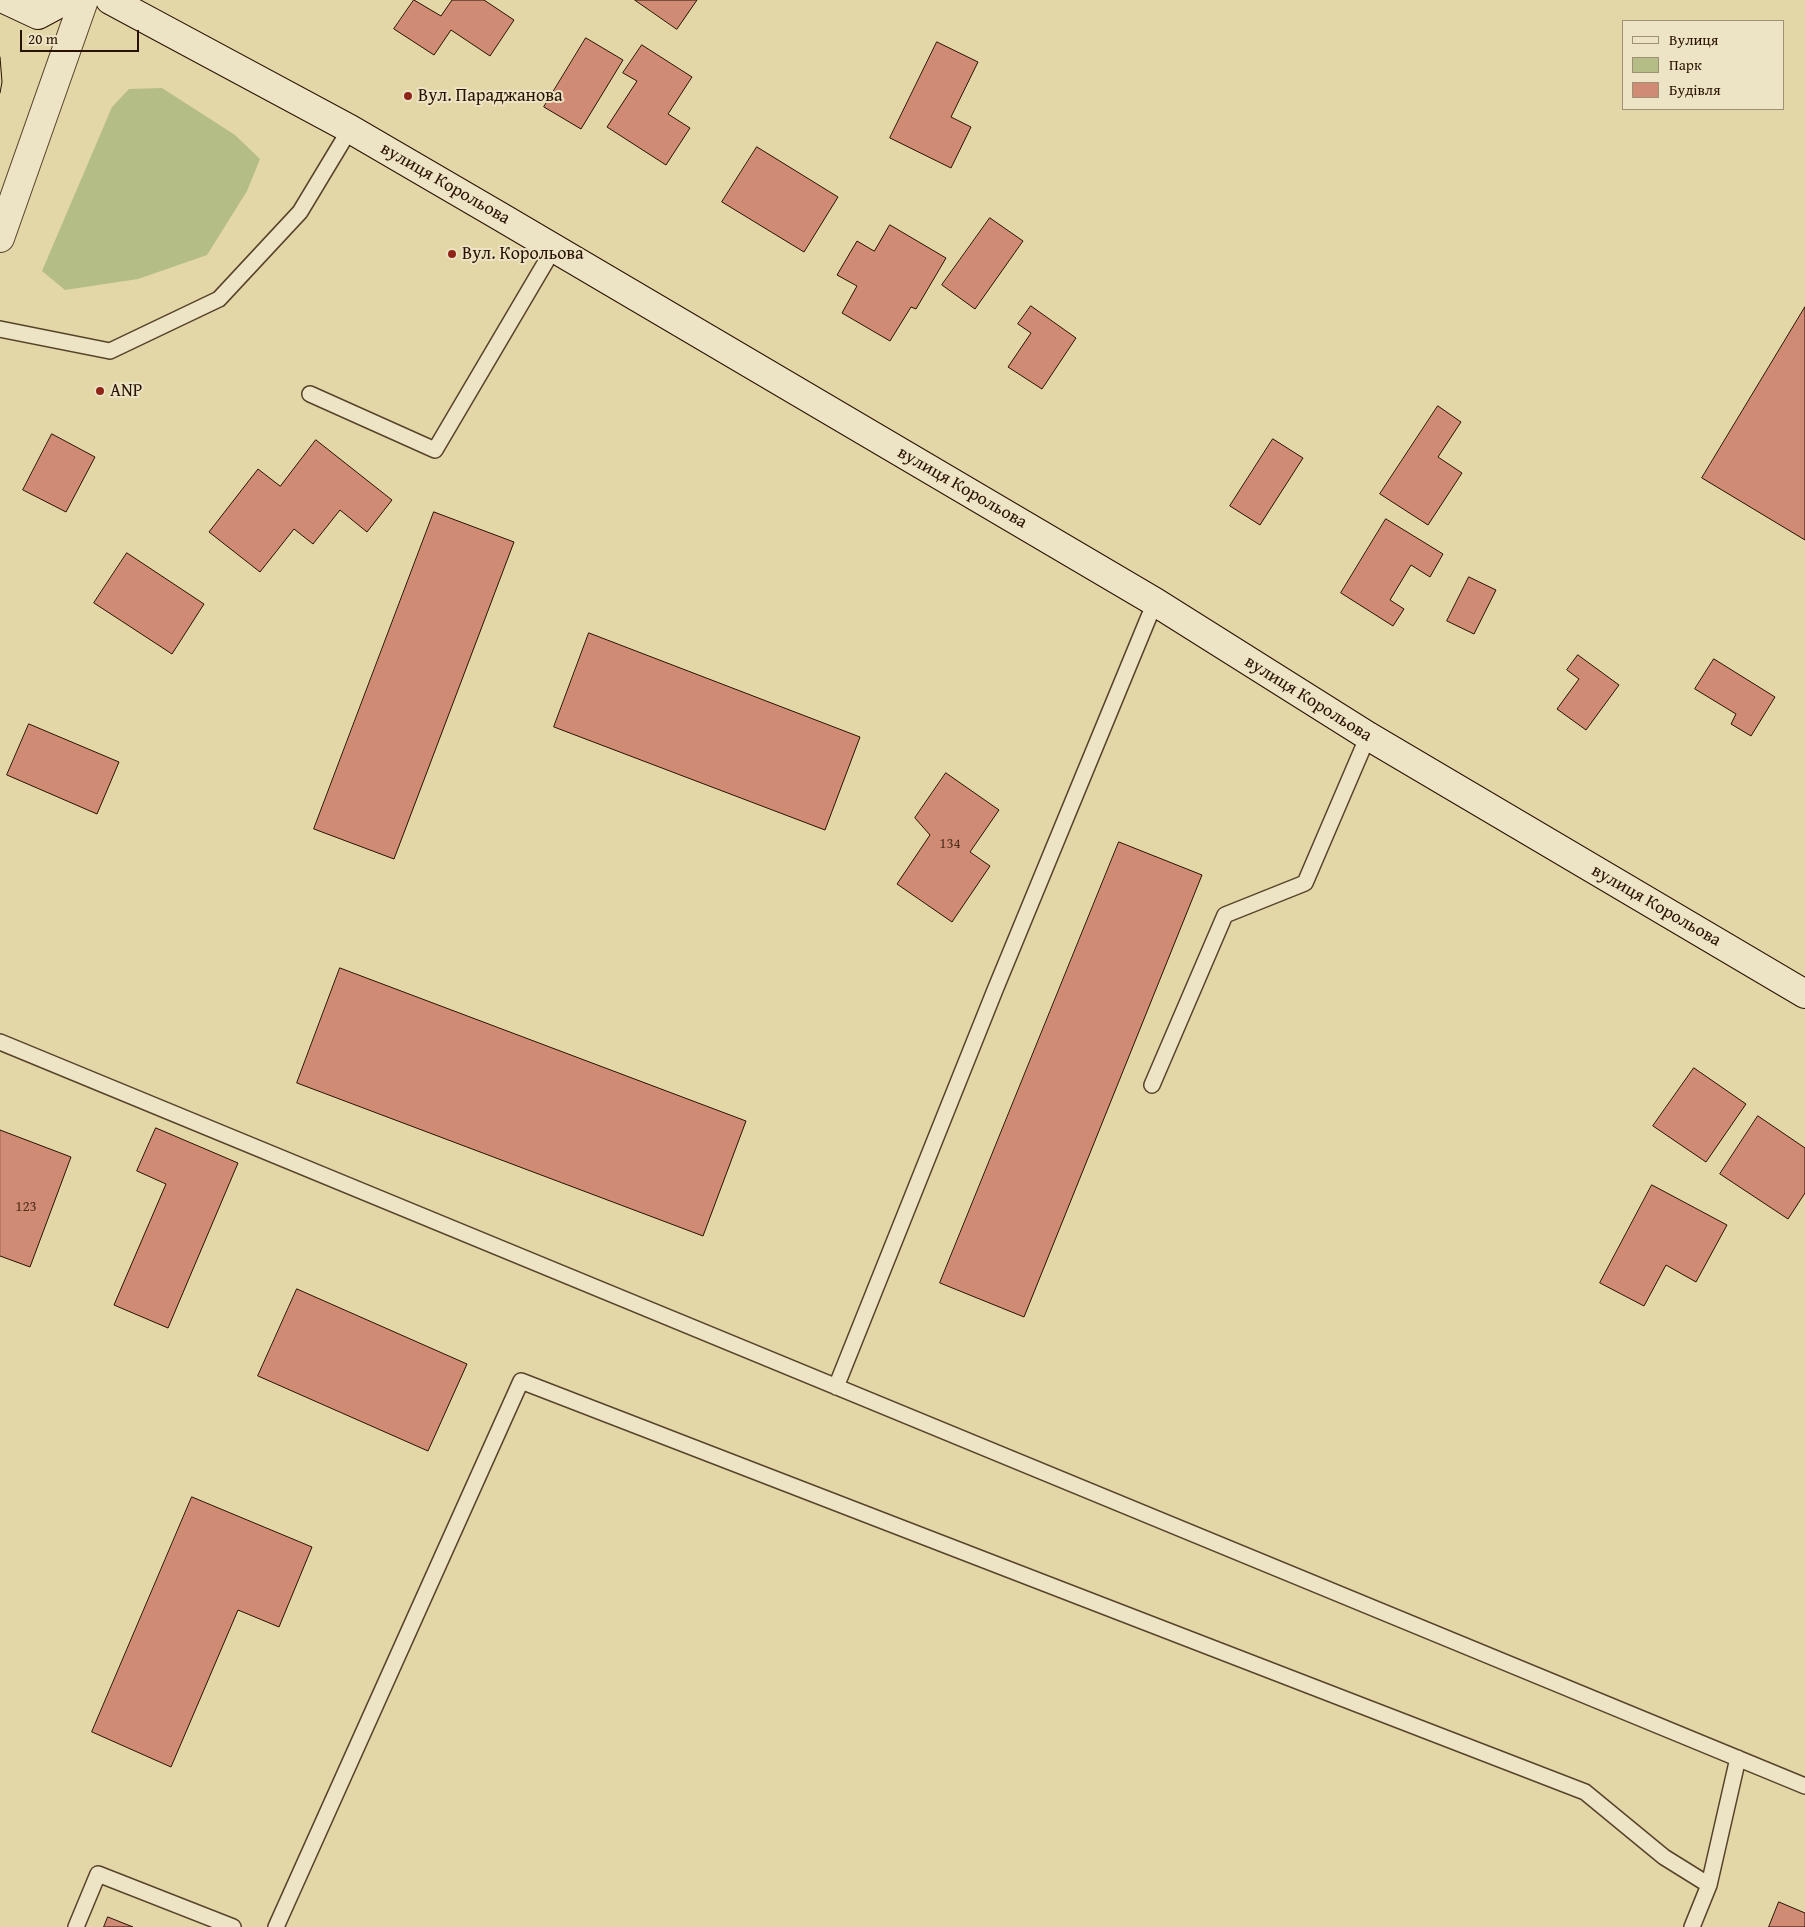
<!DOCTYPE html>
<meta charset="utf-8">
<style>
body{margin:0}
#map{position:relative;width:1805px;height:1927px;overflow:hidden;background:#e3d6a7;font-family:"Gentium Book Plus",serif}
canvas{display:block}
.legend{position:absolute;left:1622px;top:20px;width:162px;height:90px;box-sizing:border-box;background:#ede4c6;border:1px solid #9f9077;margin:0;padding:6px 9px;list-style:none;font-size:15px;color:#2a1200}
.legend li{display:flex;align-items:center;gap:10px;height:25px}
.legend b{width:25px;border:1px solid #9f9077}
.scale{position:absolute;left:20px;top:30px;width:119px;height:22px;box-sizing:border-box;border:2px solid #2a1200;border-top:0;padding-left:6px;font-size:15px;line-height:18px;white-space:nowrap;color:#2a1200;-webkit-text-stroke:4px #ede4c6;paint-order:stroke}
</style>
<div id="map">
<canvas width="1805" height="1927"></canvas>
<ul class="legend">
<li><b style="height:6px;background:#ede4c6"></b>Вулиця</li>
<li><b style="height:14px;background:#b5bd86"></b>Парк</li>
<li><b style="height:14px;background:#cf8b73"></b>Будівля</li>
</ul>
<div class="scale">20 m</div>
</div>
<script>
const ctx = document.querySelector('canvas').getContext('2d');
ctx.lineJoin = 'round';
function paint(path, color) {
  ctx.fillStyle = color;
  ctx.fill(path, 'evenodd');
}
function stroke(path, color, width, dash) {
  ctx.strokeStyle = color;
  ctx.lineWidth = width;
  ctx.lineCap = dash ? 'butt' : 'round';
  ctx.setLineDash(dash || []);
  ctx.stroke(path);
}
function write(font, color, halo, rows, align = 'center') {
  ctx.font = font + ' "Gentium Book Plus",serif';
  ctx.lineWidth = 4;
  ctx.setLineDash([]);
  ctx.textBaseline = 'middle';
  ctx.strokeStyle = halo;
  ctx.fillStyle = color;
  for (const [text, x, y, turn = 0] of rows) {
    ctx.save();
    ctx.translate(x, y);
    ctx.rotate((+turn || 0) * Math.PI / 180);
    ctx.textAlign = isNaN(turn) ? turn : align;
    if (halo) ctx.strokeText(text, 0, 0);
    ctx.fillText(text, 0, 0);
    ctx.restore();
  }
}
const green = new Path2D(`
 M162,88L235,135L260,159L247,191L207,255L138,279L65,290L42,271L112,107L129,89Z`);
const building = new Path2D(`
 M414,0L441,16L452,0H484L514,20L490,56L451,30L434,55L394,29Z
 M635,0H697L677,29Z
 M586,38L623,60L581,129L544,107Z
 M937,42L978,62L951,117L971,127L951,168L890,138Z
 M642,45L692,77L668,114L690,128L666,165L607,127L637,81L623,73Z
 M757,147L838,197L804,252L722,202Z
 M990,218L1023,241L975,309L942,285Z
 M890,225L946,258L916,309L911,307L890,341L842,313L857,286L837,275L857,241L874,251Z
 M1031,306L1076,338L1042,389L1008,367L1031,333L1018,324Z
 M1805,307V540L1702,478Z
 M1438,406L1461,422L1438,457L1462,473L1428,525L1380,494Z
 M52,434L95,457L66,512L23,490Z
 M1273,439L1303,458L1260,525L1230,506Z
 M316,440L392,500L367,532L340,510L313,544L294,529L260,572L209,532L258,469L280,486Z
 M434,512L514,542L394,859L314,829Z
 M1386,519L1443,554L1430,577L1411,565L1390,600L1404,609L1393,626L1341,593Z
 M127,553L204,604L172,654L94,603Z
 M1469,577L1496,590L1474,634L1447,621Z
 M589,633L860,737L825,830L554,727Z
 M1578,655L1619,685L1586,730L1557,709L1579,679L1567,670Z
 M1714,659L1775,697L1751,736L1731,724L1736,714L1695,689Z
 M29,724L119,762L97,814L7,775Z
 M946,773L999,810L970,852L990,866L952,922L897,884L930,835L915,818Z
 M1119,842L1202,875L1024,1317L940,1283Z
 M340,968L746,1121L703,1236L297,1083Z
 M1694,1068L1746,1104L1706,1162L1653,1126Z
 M1758,1116L1805,1148V1193L1788,1219L1720,1174Z
 M156,1128L238,1163L168,1328L114,1305L166,1184L137,1171Z
 M0,1130L71,1157L30,1267L0,1256Z
 M1652,1185L1727,1225L1696,1282L1666,1265L1644,1306L1600,1283Z
 M297,1289L467,1364L428,1451L258,1376Z
 M192,1497L312,1547L279,1627L238,1610L171,1767L92,1732Z
 M1779,1902L1805,1913V1927H1769Z
 M108,1917L133,1927H104Z`);
const lane = new Path2D(`
 M0,329L110,351L219,299L300,212L350,129
 M310,394L435,450L554,248
 M0,1042L1805,1786
 M1152,1085L1225,915L1305,883L1368,736
 M836,1387L995,990L1155,602
 M76,1927L98,1874L233,1927
 M276,1927L521,1381L1585,1792L1664,1857L1709,1885
 M1692,1927L1709,1885L1738,1758`);
const street = new Path2D(`
 M0,238L84,0`);
const secondary = new Path2D(`
 M6,0L38,15L66,0
 M110,0L350,129L501,217L1155,602L1368,736L1805,994`);
const tram = new Path2D(`
 M0,57L2,82L0,93`);
const markers = [
 [408,96,5,"#8f2418"],
 [452,254,5,"#8f2418"],
 [100,391,5,"#8f2418"]
];
const numberNames = [
 ["134",950,844],
 ["123",26,1207]
];
const poiNames = [
 ["Вул. Параджанова",418,96],
 ["Вул. Корольова",462,254],
 ["ANP",110,391]
];
const streetNames = [
 ["вулиця Корольова",445,184,30],
 ["вулиця Корольова",962,488,30],
 ["вулиця Корольова",1308,699,32],
 ["вулиця Корольова",1656,906,30]
];
paint(green, '#b5bd86');
paint(building, '#cf8b73');
stroke(building, '#2a1200', 1);
stroke(lane, '#58432a', 18);
stroke(street, '#58432a', 30);
stroke(secondary, '#2a1200', 30);
stroke(lane, '#ede4c6', 15);
stroke(street, '#ede4c6', 28);
stroke(secondary, '#ede4c6', 28);
stroke(tram, '#2a1200', 1);
for (const [x, y, r, color] of markers) {
  const dot = new Path2D();
  dot.arc(x, y, r, 0, 2 * Math.PI);
  ctx.fillStyle = color;
  ctx.fill(dot);
  stroke(dot, '#ede4c6', 2);
}
write('15px', '#53301d', null, numberNames);
write('18px', '#2a1200', '#ede4c6', poiNames, 'left');
write('18px', '#2a1200', '#ede4c6', streetNames);
</script>
